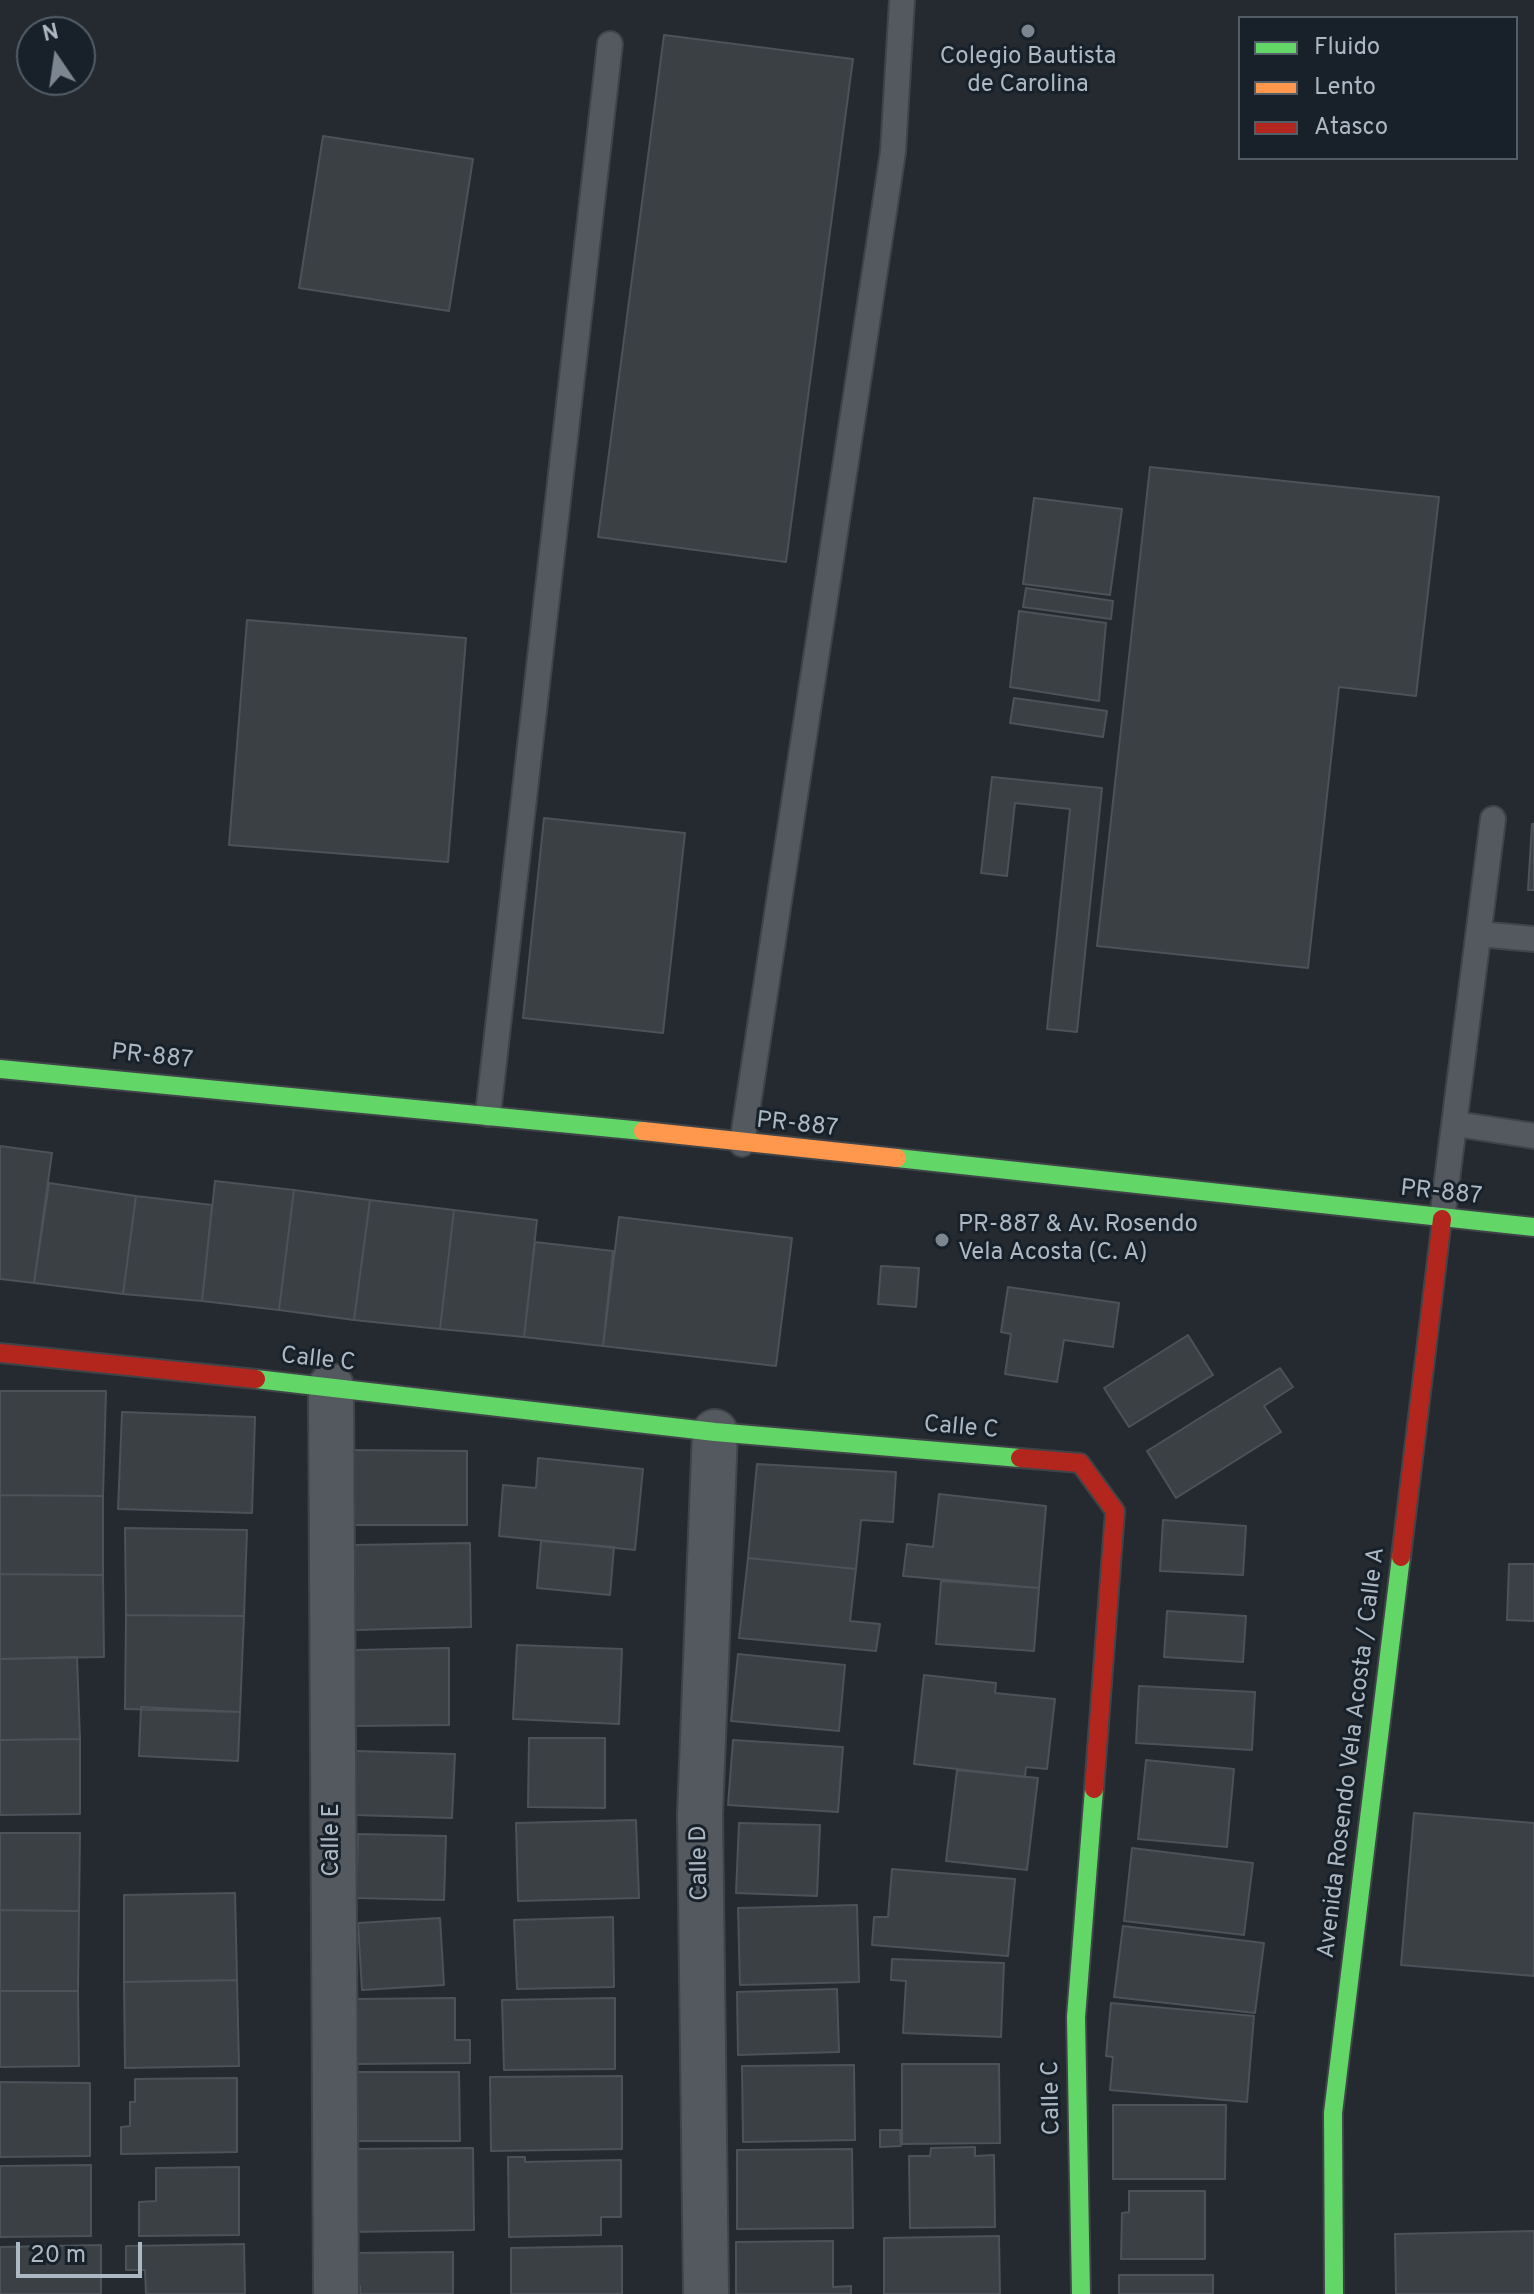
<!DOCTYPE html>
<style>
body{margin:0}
#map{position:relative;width:1534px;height:2294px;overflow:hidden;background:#242a30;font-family:Overpass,sans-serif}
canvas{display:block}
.legend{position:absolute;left:1238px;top:16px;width:280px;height:144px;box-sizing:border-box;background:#18212a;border:2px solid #535d67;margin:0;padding:10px 14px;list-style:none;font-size:24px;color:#acb8c3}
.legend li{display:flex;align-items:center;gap:16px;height:40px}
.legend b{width:40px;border:2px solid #535d67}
.north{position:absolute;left:16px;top:16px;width:80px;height:80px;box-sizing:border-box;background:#18212a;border:2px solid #535d67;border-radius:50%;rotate:347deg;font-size:22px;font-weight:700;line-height:32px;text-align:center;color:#acb8c3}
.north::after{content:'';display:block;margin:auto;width:28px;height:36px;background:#7c8690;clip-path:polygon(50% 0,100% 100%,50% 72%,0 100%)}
.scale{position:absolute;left:16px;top:2242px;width:126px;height:36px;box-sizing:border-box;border:4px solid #acb8c3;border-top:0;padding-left:10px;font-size:24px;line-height:28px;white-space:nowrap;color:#acb8c3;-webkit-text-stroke:6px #18212a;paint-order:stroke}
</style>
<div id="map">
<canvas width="1534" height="2294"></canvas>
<ul class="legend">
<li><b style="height:10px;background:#63d668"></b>Fluido</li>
<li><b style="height:10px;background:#ff974d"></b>Lento</li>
<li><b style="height:10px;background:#b3261e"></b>Atasco</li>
</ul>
<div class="north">N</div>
<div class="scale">20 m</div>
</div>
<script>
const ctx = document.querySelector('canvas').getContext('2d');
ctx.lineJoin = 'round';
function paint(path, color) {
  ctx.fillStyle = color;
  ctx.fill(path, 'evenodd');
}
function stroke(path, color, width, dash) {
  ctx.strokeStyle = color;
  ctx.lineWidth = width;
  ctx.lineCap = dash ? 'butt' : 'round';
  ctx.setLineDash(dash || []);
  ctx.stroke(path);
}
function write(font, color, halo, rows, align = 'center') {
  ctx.font = font + ' Overpass,sans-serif';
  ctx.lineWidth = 6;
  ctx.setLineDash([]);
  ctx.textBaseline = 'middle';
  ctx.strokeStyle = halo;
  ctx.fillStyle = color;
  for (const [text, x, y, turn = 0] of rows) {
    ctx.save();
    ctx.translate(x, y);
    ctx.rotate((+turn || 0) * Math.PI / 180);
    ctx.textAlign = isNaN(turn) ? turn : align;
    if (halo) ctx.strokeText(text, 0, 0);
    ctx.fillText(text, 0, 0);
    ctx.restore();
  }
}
const building = new Path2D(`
 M664,35L853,59L786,562L598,537Z
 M323,136L473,159L449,311L299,288Z
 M1150,467L1439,497L1416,696L1339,687L1308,968L1097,946Z
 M1034,498L1122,509L1110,595L1023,584Z
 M1026,588L1113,601L1111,619L1023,607Z
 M1019,611L1106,623L1099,701L1010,687Z
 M247,620L466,638L448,862L229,845Z
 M1014,698L1107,711L1103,737L1010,723Z
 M992,777L1102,788L1077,1032L1047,1029L1070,809L1015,803L1007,876L981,873Z
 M544,818L685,833L663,1033L523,1018Z
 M1532,824H1534V890H1528Z
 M0,1146L52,1153L34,1283L0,1279Z
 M215,1181L294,1190L279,1310L202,1301Z
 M49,1183L136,1196L123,1294L34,1283Z
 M294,1190L370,1200L354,1320L279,1310Z
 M136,1196L212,1205L202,1301L123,1294Z
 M370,1200L454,1210L440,1329L354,1320Z
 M454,1210L537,1220L524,1337L440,1329Z
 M619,1217L792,1238L776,1366L603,1346Z
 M535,1242L613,1251L603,1346L524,1337Z
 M881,1266L919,1268L916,1307L878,1304Z
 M1008,1287L1119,1303L1113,1347L1064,1340L1057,1382L1005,1374L1011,1334L1001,1332Z
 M1188,1335L1213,1375L1129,1427L1104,1388Z
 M1280,1368L1293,1387L1264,1406L1281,1432L1176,1498L1147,1451Z
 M0,1391H106L103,1496L0,1495Z
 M122,1412L255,1417L252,1513L118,1509Z
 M353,1450L467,1451V1525H352Z
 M538,1458L643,1469L635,1550L499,1536L503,1485L536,1488Z
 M757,1464L896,1472L893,1522L861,1520L856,1569L748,1558Z
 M939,1494L1046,1506L1039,1588L903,1576L907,1544L933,1547Z
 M0,1495L103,1496V1575L0,1574Z
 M1163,1520L1246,1526L1243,1575L1160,1571Z
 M125,1528L247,1530L244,1616L126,1615Z
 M541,1541L614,1547L610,1595L537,1588Z
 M470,1543L471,1627L355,1630L353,1545Z
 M748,1558L856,1569L850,1621L880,1624L876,1651L739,1638Z
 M1509,1564H1534V1621L1507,1620Z
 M0,1574L103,1575L104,1657L0,1659Z
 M941,1581L1039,1588L1034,1651L936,1644Z
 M1167,1611L1246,1616L1243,1662L1164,1657Z
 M126,1615L244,1616L240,1712L125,1709Z
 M517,1645L622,1649L619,1724L513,1719Z
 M449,1648V1725L354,1726V1650Z
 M738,1654L845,1665L839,1731L731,1721Z
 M77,1657L80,1739L0,1740V1659Z
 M924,1675L996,1683L995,1693L1055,1699L1047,1769L1026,1767L1025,1777L914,1764Z
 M1139,1686L1255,1692L1252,1750L1136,1743Z
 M141,1707L240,1712L238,1761L139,1756Z
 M529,1738H605V1808L528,1807Z
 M80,1739V1814L0,1815V1740Z
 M733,1740L843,1747L838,1812L728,1805Z
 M356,1751L455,1754L452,1818L354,1815Z
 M1146,1760L1234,1769L1227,1847L1138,1839Z
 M957,1770L1038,1778L1027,1870L946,1861Z
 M1414,1813L1534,1823V1976L1401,1965Z
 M636,1820L639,1898L518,1901L516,1823Z
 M739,1823L820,1825L817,1896L736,1893Z
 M0,1833H80L79,1911L0,1910Z
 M358,1834L446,1836L444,1900L356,1898Z
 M1132,1848L1253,1863L1244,1935L1124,1921Z
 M892,1869L1015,1879L1008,1956L872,1945L874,1917H888Z
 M235,1893L237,1980L124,1982V1895Z
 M857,1905L859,1982L740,1985L738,1908Z
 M0,1910L79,1911L78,1991H0Z
 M613,1917L614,1987L517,1989L514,1920Z
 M440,1918L444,1985L362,1990L358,1923Z
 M1123,1926L1264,1943L1255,2013L1114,1997Z
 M892,1959L1004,1963L1001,2037L903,2033L906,1981L891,1980Z
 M237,1980L239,2066L125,2068L124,1982Z
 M837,1989L839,2052L738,2055L737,1992Z
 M0,1991H78L79,2066L0,2067Z
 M455,1998V2040H470V2063L356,2064L355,1999Z
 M615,1998V2069L504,2070L502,2000Z
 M1111,2003L1254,2016L1247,2102L1110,2090L1113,2057L1106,2056Z
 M902,2064H999L1000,2143L902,2144Z
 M854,2065L855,2140L743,2142L742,2066Z
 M356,2072H459L460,2141H356Z
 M622,2076V2149L491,2151L490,2077Z
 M237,2078V2152L121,2154V2127L130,2126V2102H135V2079Z
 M0,2082L90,2083V2156L0,2157Z
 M1113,2105H1226L1225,2179H1113Z
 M880,2130H900L901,2146L880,2147Z
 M975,2147V2156L994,2155L995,2227L910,2228L909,2156H930L931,2148Z
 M473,2148L474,2230L352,2232L351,2149Z
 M852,2149L853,2228L737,2229V2150Z
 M508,2157H525V2162L621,2160V2217H601V2235L509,2237Z
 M91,2165V2236L0,2237V2166Z
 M239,2167V2235L139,2236V2202L156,2201V2168Z
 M1129,2191H1205V2259H1121L1122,2213L1129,2212Z
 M1534,2231V2294H1396L1395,2234Z
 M999,2236L1000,2294H884V2238Z
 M833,2241V2287L851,2286V2294H736V2242Z
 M244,2244L245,2294H146L145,2270H126V2246Z
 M101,2245V2294H0V2247Z
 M622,2246V2294H511V2248Z
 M453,2252V2294H360V2286H355V2253Z
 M1119,2275H1213V2294H1119Z`);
const lane = new Path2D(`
 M1479,934L1534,939
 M488,1114L610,44
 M1456,1124L1534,1136
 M742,1144L893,152L902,0
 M1442,1219L1493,819`);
const street = new Path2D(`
 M331,1386L336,2294
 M706,2294L700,1814L715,1432`);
const fast = new Path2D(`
 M0,1069L643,1131
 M897,1158L1534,1227
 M256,1379L715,1432L1020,1458
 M1081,2294L1076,2017L1094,1789
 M1334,2294L1333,2113L1401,1557`);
const slow = new Path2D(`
 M643,1131L897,1158`);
const jam = new Path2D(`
 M0,1353L256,1379
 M1020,1458L1080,1463L1115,1511L1094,1789
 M1401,1557L1442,1219`);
const markers = [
 [1028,31,8,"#7c8690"],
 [942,1240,8,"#7c8690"]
];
const poiNames = [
 ["Colegio Bautista",1028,58],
 ["de Carolina",1028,86],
 ["PR-887 & Av. Rosendo",958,1226,"left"],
 ["Vela Acosta (C. A)",958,1254,"left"]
];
const streetNames = [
 ["PR-887",152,1058,6],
 ["PR-887",797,1126,6],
 ["PR-887",1441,1194,6],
 ["Calle C",318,1361,6],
 ["Calle C",961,1429,5],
 ["Avenida Rosendo Vela Acosta / Calle A",1353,1753,-83],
 ["Calle E",333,1840,-90],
 ["Calle D",701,1863,-91],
 ["Calle C",1053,2098,-91]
];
paint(building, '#3b4045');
stroke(building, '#4b5258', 2);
stroke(lane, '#404449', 28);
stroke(street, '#404449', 48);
stroke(fast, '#404449', 22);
stroke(slow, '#404449', 22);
stroke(jam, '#404449', 22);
stroke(lane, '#53595e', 24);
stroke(street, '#53595e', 44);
stroke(fast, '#63d668', 18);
stroke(slow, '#ff974d', 18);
stroke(jam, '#b3261e', 18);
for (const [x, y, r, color] of markers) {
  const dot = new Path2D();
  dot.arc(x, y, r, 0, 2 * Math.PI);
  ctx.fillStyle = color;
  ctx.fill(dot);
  stroke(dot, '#18212a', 3);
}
write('24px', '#acb8c3', '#18212a', poiNames);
write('24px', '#acb8c3', '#18212a', streetNames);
</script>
